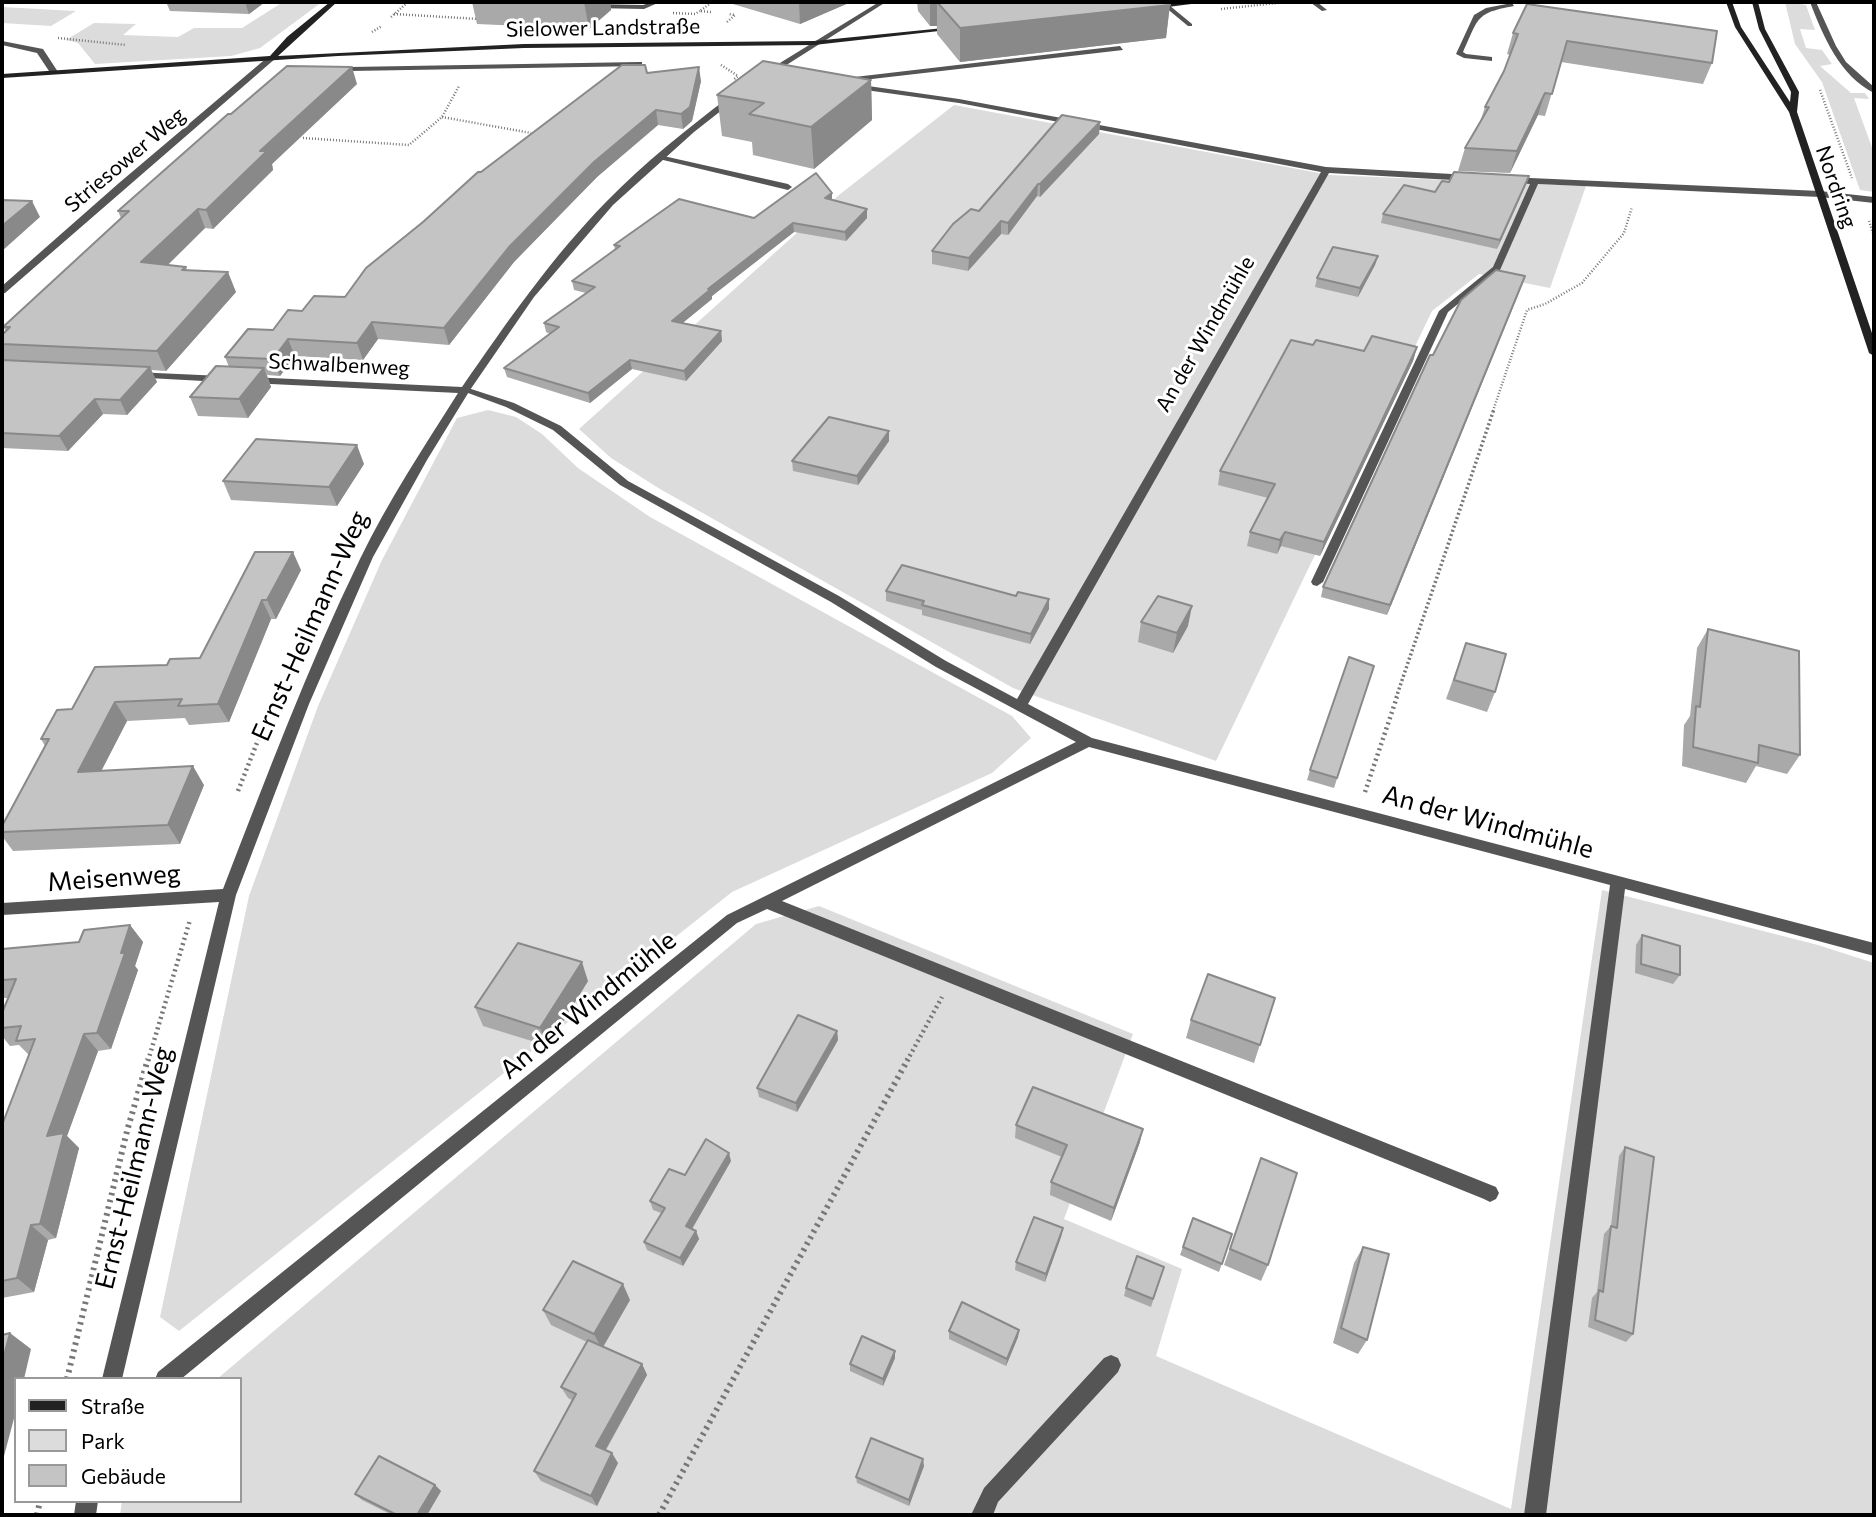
<!DOCTYPE html>
<meta charset="utf-8">
<style>
body{margin:0}
#map{position:relative;width:1876px;height:1517px;overflow:hidden;background:#fff;font-family:Commissioner,sans-serif}
canvas{display:block}
.frame{position:absolute;inset:0;border:4px solid #000;pointer-events:none}
.legend{position:absolute;left:14px;top:1377px;width:228px;height:126px;box-sizing:border-box;background:#fff;border:2px solid #999;margin:0;padding:9px 12px;list-style:none;font-size:21px;color:#000}
.legend li{display:flex;align-items:center;gap:14px;height:35px}
.legend b{width:35px;border:2px solid #999}
</style>
<div id="map">
<canvas width="1876" height="1517"></canvas>
<div class="frame"></div>
<ul class="legend">
<li><b style="height:9px;background:#222"></b>Straße</li>
<li><b style="height:19px;background:#dcdcdc"></b>Park</li>
<li><b style="height:19px;background:#c4c4c4"></b>Gebäude</li>
</ul>
</div>
<script>
const ctx = document.querySelector('canvas').getContext('2d');
ctx.lineJoin = 'round';
function paint(path, color) {
  ctx.fillStyle = color;
  ctx.fill(path, 'evenodd');
}
function stroke(path, color, width, dash) {
  ctx.strokeStyle = color;
  ctx.lineWidth = width;
  ctx.lineCap = dash ? 'butt' : 'round';
  ctx.setLineDash(dash || []);
  ctx.stroke(path);
}
function write(font, color, halo, rows, align = 'center') {
  ctx.font = font + ' Commissioner,sans-serif';
  ctx.lineWidth = 6;
  ctx.setLineDash([]);
  ctx.textBaseline = 'middle';
  ctx.strokeStyle = halo;
  ctx.fillStyle = color;
  for (const [text, x, y, turn = 0] of rows) {
    ctx.save();
    ctx.translate(x, y);
    ctx.rotate((+turn || 0) * Math.PI / 180);
    ctx.textAlign = isNaN(turn) ? turn : align;
    if (halo) ctx.strokeText(text, 0, 0);
    ctx.fillText(text, 0, 0);
    ctx.restore();
  }
}
const green = new Path2D(`
 M283,2H322L260,48L231,56L95,64L78,43L66,40L94,23L136,24L123,35L178,37L194,28H242Z
 M1785,2L1806,5L1815,30L1800,29L1806,48L1822,50L1832,64L1820,66L1851,93H1865L1869,99L1854,98L1874,153V192L1860,190L1822,82L1795,44Z
 M2,7L76,11L51,26L2,23Z
 M954,105L1330,175L1586,186L1550,288L1479,274L1432,311L1216,761L1013,688L660,489L611,458L579,429L839,195Z
 M488,410L516,417L542,434L578,468L650,517L1012,716L1031,738L992,773L732,892L179,1331L160,1317L249,896L318,706L382,560L457,418Z
 M1602,890L1818,945L1874,963V1515H120L122,1501H240V1379H217L756,924L819,906L1133,1034L1064,1219L1182,1269L1156,1356L1511,1509Z`);
const pathFar3 = new Path2D(`
 M1871,2L1874,5
 M1221,9L1286,2
 M711,12L700,11L712,2
 M673,13L695,14L700,11
 M394,14L479,19
 M391,17L408,2
 M727,22L735,15L729,14
 M372,32L382,26
 M58,38L126,45
 M721,65L738,76L733,80
 M1820,90L1852,178
 M442,117L531,133
 M303,138L409,145L442,117L459,86
 M1869,221L1874,236
 M1493,411L1527,310L1545,304L1582,283L1624,233L1632,207`);
const pathFar2 = new Path2D(`
 M275,698L281,682
 M1396,698L1494,409`);
const pathFar1 = new Path2D(`
 M238,791L275,697
 M1365,792L1397,697
 M148,1061L190,920
 M907,1061L942,997`);
const path = new Path2D(`
 M67,1379L127,1131L148,1059
 M37,1515L40,1501
 M659,1515L908,1059`);
const lane = new Path2D(`
 M1310,2H1317L1327,10L1322,11Z
 M1810,2H1816L1836,46L1846,62L1874,87V93C1840,76 1823,36 1810,2Z
 M1512,3L1514,6C1475,13 1479,18 1463,52L1466,54L1492,57V61L1464,58L1456,54L1474,15L1486,8Z
 M1165,5H1169L1192,24V26H1188L1165,7Z
 M1120,46L1123,50L846,82L842,80L846,78Z
 M639,62H642V66L350,71L346,69L350,67Z
 M854,84L959,99L1326,167L1470,175L1474,178L1470,181L1329,173L1028,704L1092,738L1874,943V956L1625,889L1546,1515H1524L1610,885L1089,747L782,901L1496,1187L1499,1193L1496,1199L1490,1202L1484,1199L767,909L737,923L181,1379H155L158,1372L727,915L1076,742L936,667L831,602L620,485L553,430L506,407L460,390L465,387L514,403L561,426L628,481L839,596L946,661L1017,699L1321,172L959,103L851,88L850,86Z
 M659,155L788,184L792,187L788,190L659,159Z
 M1508,177L1820,191L1874,197V203L1820,197L1538,184L1500,270L1448,312L1323,582L1317,586L1313,585L1311,582L1439,311L1493,267L1530,184L1505,182V178Z
 M1111,1355L1118,1358L1121,1365L1118,1372L998,1502L993,1515H971L984,1488L1104,1358Z`);
const street = new Path2D(`
 M652,2H660L644,9L592,8L589,6L592,4L643,5Z
 M879,2H886L769,76L762,74Z
 M2,41L43,49L58,72L51,74L37,53L2,45Z
 M269,56L276,58L5,293L2,294V286L119,183Z
 M729,97L736,99L694,132L613,205L534,297L470,390L427,460L373,557L309,704L236,895L122,1379H102L219,902L2,915V903L223,889C266,778 308,666 360,559C388,501 424,447 458,393L250,383L245,380L250,377L462,387C507,322 552,257 607,201C644,163 687,129 729,97Z
 M134,372L222,376L227,379L222,382L130,377V373Z
 M76,1501H98L96,1515H74Z`);
const secondary = new Path2D(`
 M330,2H337L278,56L524,44L814,41L954,27L957,29L814,45L524,48L338,56L2,78V74L270,56L287,37Z
 M1186,2H1207L1152,9L1149,7Z
 M1726,2H1732L1741,27L1790,102L1791,92L1759,29L1752,2H1758L1765,29L1799,92L1797,112L1874,339V356L1869,353L1789,112L1735,27Z`);
const wall = new Path2D(`
 M166,2H265L249,14L170,11Z
 M472,2H610L611,10L589,29L477,24Z
 M726,2H851L800,24Z
 M917,2H1170L1166,38L960,62L937,34V26H930L918,11Z
 M1513,33L1712,63L1703,84L1561,62L1545,116L1538,115L1510,173L1458,171L1465,148L1480,122L1485,107L1504,71L1510,55L1507,54Z
 M647,73L701,81L692,121L683,129L658,125L597,177L514,262L449,345L378,339L363,360L295,356L280,376L267,375L271,387L248,418L198,416L190,397L229,367L225,357L273,330L302,311L345,297L423,222L481,172Z
 M871,80L872,120L814,169L753,155L752,142L722,136L717,95Z
 M357,84L272,164L273,170L213,229L205,228L168,265L186,267L187,270L236,292L166,371L151,370L157,382L127,415L103,414L68,451L2,448V335L6,331L3,327L121,218L118,211L231,114Z
 M1100,122L1099,134L1040,197L1037,196L1008,235L1001,234L968,271L932,264V251L979,211Z
 M1529,176L1526,184L1497,249L1381,223L1383,214L1435,192L1449,182Z
 M832,200L867,209V218L846,241L794,232L712,296V299L682,323L721,331L722,341L686,381L632,369L590,403L507,377L504,368L550,334L546,332L544,323L586,293L574,290L572,281L615,250L614,245L754,218Z
 M1378,256L1375,265L1358,297L1315,287L1317,278Z
 M1522,285L1387,615L1321,597L1323,587L1433,355Z
 M1313,345L1364,351L1417,347L1413,361L1320,556L1281,546L1277,554L1247,546L1250,532L1268,498L1218,485L1220,471Z
 M889,431V441L858,485L793,471L792,461Z
 M364,464L337,506L231,500L223,481Z
 M255,552L301,570L276,619H271L229,722L189,725L185,718L127,721L101,771L204,785L180,844L13,851L2,836V826L45,746L41,739L72,709L167,665L200,658Z
 M886,591L1016,596L1049,599V609L1030,644L922,615V610L886,601Z
 M1141,622L1188,626L1173,653L1138,642Z
 M1708,629L1800,755L1787,774L1756,766L1746,783L1682,766L1684,725L1690,716L1697,648Z
 M1466,643L1495,692L1487,712L1446,699Z
 M1374,666L1334,788L1307,780L1310,770Z
 M130,925L143,942L135,966L138,970L111,1049L98,1051L67,1136L79,1148L56,1238L48,1240L34,1292L2,1298V1125L29,1055L19,1045L10,1046L2,1036V1013L8,998H2V949L79,942Z
 M1642,935L1680,975L1673,984L1635,973L1636,945Z
 M588,981L548,1046L483,1026L475,1007Z
 M1275,998L1254,1063L1186,1038L1191,1020Z
 M837,1031L838,1040L797,1112L759,1097L757,1088Z
 M1016,1125L1140,1142L1111,1221L1050,1195L1051,1182L1062,1157L1015,1138Z
 M1625,1147L1633,1334L1626,1342L1588,1327L1592,1298L1597,1292L1604,1234L1611,1226L1619,1156Z
 M1261,1158L1268,1265L1261,1281L1224,1265Z
 M731,1161L692,1229L696,1231L699,1239L683,1266L647,1250L644,1242L661,1213L653,1210L650,1201Z
 M1193,1218L1232,1234L1219,1272L1180,1255Z
 M1063,1228L1061,1237L1045,1282L1015,1270L1016,1262Z
 M1363,1247L1367,1340L1358,1354L1333,1343L1354,1263Z
 M1164,1267L1151,1307L1124,1296L1126,1288Z
 M630,1300L603,1346L642,1364L647,1375L606,1450L618,1463L597,1506L541,1481L534,1471L572,1400L568,1398L561,1387L587,1342L551,1325L543,1310Z
 M949,1331L1018,1337L1006,1366L949,1339Z
 M895,1358L883,1386L850,1371V1364Z
 M924,1466L909,1506L857,1483L856,1477Z
 M435,1485L441,1491L427,1515H392L362,1500L355,1494Z`);
const shadedWall = new Path2D(`
 M245,2H265L249,14Z
 M584,2H610L611,10L589,29Z
 M799,2H851L800,24Z
 M937,3V26H930V4Z
 M1170,5L1166,38L960,62V28Z
 M352,67L357,84L272,164L273,170L213,229L206,210L260,151Z
 M699,67L701,81L692,121L683,129L681,114Z
 M871,80L872,120L814,169L811,127Z
 M1545,93L1538,115L1510,173L1517,151Z
 M656,110L658,125L597,177L514,262L449,345L444,328L510,246L594,162Z
 M1100,122L1099,134L1040,197V184Z
 M1529,176L1526,184L1497,249L1500,240Z
 M1038,184L1037,196L1008,235V223Z
 M832,193V202L825,198Z
 M32,201L40,217L2,251V226Z
 M198,209L205,228L150,282L141,262Z
 M867,209V218L846,241L845,232Z
 M1001,221V234L968,271L969,258Z
 M793,223L794,232L712,296V299L673,331L672,321L708,289Z
 M1378,256L1375,265L1358,297L1360,288Z
 M228,272L236,292L166,371L157,351Z
 M1525,276L1522,285L1387,615L1390,605Z
 M372,322L378,339L363,360L357,343Z
 M721,331L722,341L686,381L684,371Z
 M288,339L295,356L280,376L273,359Z
 M1417,347L1413,361L1320,556L1324,542Z
 M630,360L632,369L590,403L588,393Z
 M150,367L157,382L127,415L120,400Z
 M264,368L271,387L248,418L239,399Z
 M95,399L103,414L68,451L59,436Z
 M889,431V441L858,485L857,476Z
 M357,445L364,464L337,506L329,487Z
 M1285,532L1281,546L1277,554L1280,540Z
 M293,552L301,570L276,619L267,600Z
 M1049,599V609L1030,644L1031,634Z
 M262,600L271,619L229,722L218,704Z
 M1192,606L1188,626L1173,653L1177,633Z
 M115,702L127,721L91,791L78,772Z
 M193,766L204,785L180,844L168,825Z
 M130,925L143,942L135,966L138,970L111,1049L97,1033L121,953Z
 M582,962L588,981L548,1046L540,1028Z
 M837,1031L838,1040L797,1112L796,1103Z
 M84,1034L98,1051L67,1136L79,1148L56,1238L40,1224L47,1136Z
 M1143,1129L1140,1142L1111,1221L1114,1208Z
 M729,1153L731,1161L689,1234L686,1226Z
 M31,1225L48,1240L34,1292L17,1278Z
 M1063,1228L1061,1237L1045,1282L1046,1274Z
 M696,1231L699,1239L683,1266L680,1258Z
 M623,1284L630,1300L602,1349L594,1334Z
 M1019,1330L1018,1337L1006,1366L1007,1359Z
 M10,1333L31,1349L24,1379H16V1411L4,1456L2,1455V1363Z
 M895,1351V1358L883,1386V1379Z
 M642,1364L647,1375L602,1456L596,1446Z
 M612,1453L618,1463L597,1506L591,1496Z
 M923,1459L924,1466L909,1506V1500Z
 M435,1485L441,1491L427,1515H417Z`);
const building = new Path2D(`
 M937,2H1170V5L960,28Z
 M1527,4L1717,31L1712,63L1567,41L1552,94L1545,93L1517,151L1465,148L1489,107H1485L1504,71L1518,34L1513,33Z
 M763,61L871,80L811,127L749,114L764,103L717,95Z
 M622,65H645L647,73L699,67L690,107L681,114L656,110L594,162L510,246L444,328L372,322L357,343L288,339L273,359L225,357L248,329L273,330L288,310L302,311L314,296L345,297L366,268L423,222L478,172H481Z
 M287,66L352,67L260,151H267L206,210L198,209L141,262L186,267L182,270L228,272L157,351L2,344V335L10,327H3L129,211H118L228,114H231Z
 M1062,115L1100,122L1040,184H1038L1008,223L1001,221L969,258L932,251L953,224L971,209L979,211Z
 M1454,172L1529,176L1500,240L1383,214L1404,185L1435,192L1442,181L1449,182Z
 M816,173L832,193L825,198L867,209L845,232L793,223L708,289H711L672,321L721,331L684,371L630,360L588,393L504,368L559,327L544,323L595,287L572,281L620,246L614,245L679,199L754,218Z
 M2,200L32,201L2,226Z
 M1333,247L1378,256L1360,288L1317,278Z
 M1496,270L1525,276L1390,605L1323,587L1430,355H1433L1461,300Z
 M1372,336L1417,347L1324,542L1285,532L1280,540L1250,532L1275,484L1220,471L1291,340L1313,345L1316,340L1364,351Z
 M2,360L150,367L120,400L95,399L59,436L2,433Z
 M216,366L264,368L239,399L190,397Z
 M829,417L889,431L857,476L792,461Z
 M256,439L357,445L329,487L223,481Z
 M255,552H293L267,600H262L218,704L178,706L182,699L115,702L78,772L193,766L168,825L2,832V826L49,739H41L57,710L72,709L95,667L167,665L170,659L200,658Z
 M902,565L1016,596L1018,592L1049,599L1031,634L922,605L924,601L886,591Z
 M1158,596L1192,606L1177,633L1141,622Z
 M1708,629L1799,651L1800,755L1759,745L1758,763L1693,747L1696,706L1700,707Z
 M1466,643L1506,654L1495,692L1454,680Z
 M1349,657L1374,666L1337,778L1310,770Z
 M130,925L121,953H125L97,1033L84,1034L47,1136L64,1133L40,1224L31,1225L17,1278L2,1281V1125L35,1039L16,1041L21,1026L2,1028V1013L16,979L2,980V949L79,942L84,930Z
 M1642,935L1680,946V975L1641,964Z
 M518,943L582,962L540,1028L475,1007Z
 M1208,974L1275,998L1260,1045L1191,1020Z
 M798,1015L837,1031L796,1103L757,1088Z
 M1033,1087L1143,1129L1114,1208L1051,1182L1067,1145L1016,1125Z
 M706,1139L729,1153L686,1226L696,1231L680,1258L644,1242L665,1208L650,1201L669,1169L685,1175Z
 M1625,1147L1654,1157L1633,1334L1595,1320L1599,1290L1603,1292L1611,1226L1617,1228Z
 M1261,1158L1297,1173L1268,1265L1230,1249Z
 M1034,1217L1063,1228L1046,1274L1016,1262Z
 M1193,1218L1232,1234L1222,1264L1183,1247Z
 M1363,1247L1389,1254L1367,1340L1341,1328Z
 M1137,1256L1164,1267L1153,1299L1126,1288Z
 M573,1261L623,1284L594,1334L543,1310Z
 M962,1302L1019,1330L1007,1359L949,1331Z
 M10,1333L2,1363V1335Z
 M862,1336L895,1351L883,1379L850,1364Z
 M588,1340L642,1364L596,1446L612,1453L591,1496L534,1471L576,1394L561,1387Z
 M871,1438L923,1459L909,1500L856,1477Z
 M379,1456L435,1485L417,1515H397L355,1494Z`);
const farStreetnames = [
 ["Sielower Landstraße",603,28,-1],
 ["Striesower Weg",125,160,-40],
 ["Nordring",1836,187,71],
 ["An der Windmühle",1205,334,-60],
 ["Schwalbenweg",339,365,3]
];
const streetNames = [
 ["Ernst-Heilmann-Weg",310,626,-66],
 ["An der Windmühle",1488,822,15],
 ["Meisenweg",114,878,-4],
 ["An der Windmühle",588,1005,-39],
 ["Ernst-Heilmann-Weg",134,1168,-76]
];
paint(green, '#dcdcdc');
stroke(pathFar3, '#777', 2.5, [1, 2]);
stroke(pathFar2, '#777', 3.5, [2, 2.5]);
stroke(pathFar1, '#777', 4.5, [2, 3.5]);
stroke(path, '#777', 6, [2.5, 4.5]);
paint(lane, '#555');
paint(street, '#555');
paint(secondary, '#222');
paint(wall, '#a9a9a9');
paint(shadedWall, '#898989');
paint(building, '#c4c4c4');
stroke(building, '#898989', 2);
write('21px', '#000', '#fff', farStreetnames);
write('26px', '#000', '#fff', streetNames);
</script>
